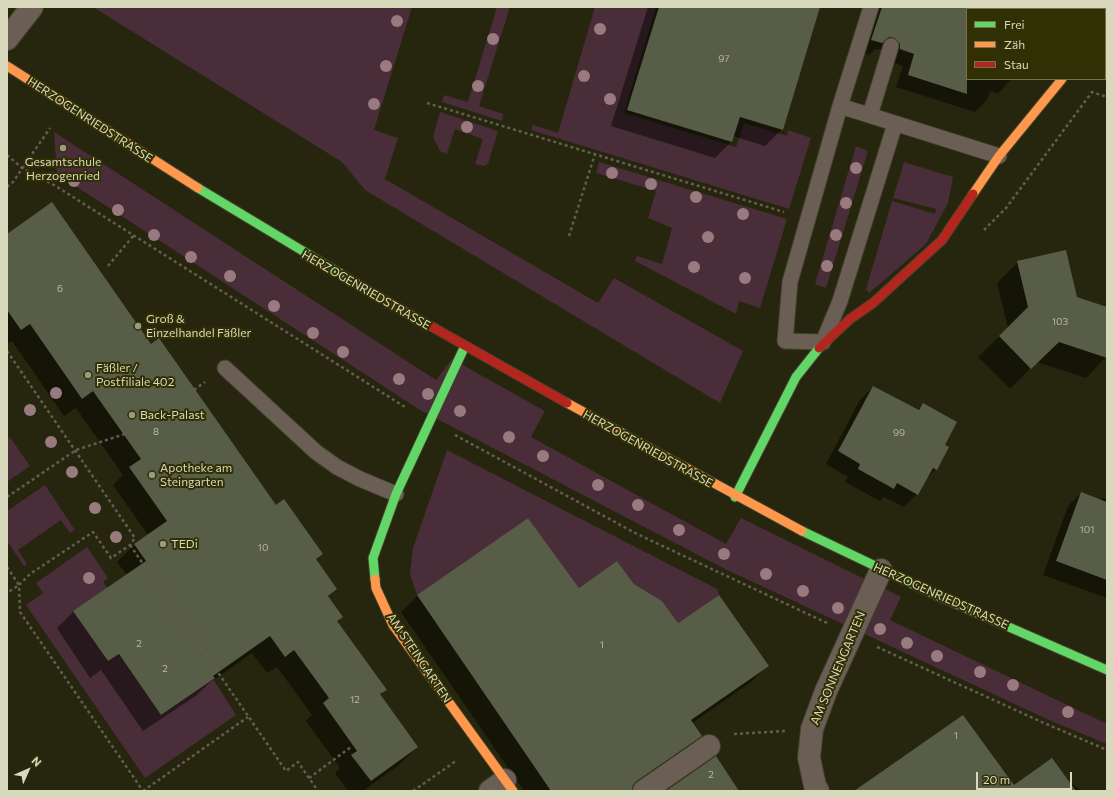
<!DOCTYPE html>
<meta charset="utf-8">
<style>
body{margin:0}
#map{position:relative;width:1114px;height:798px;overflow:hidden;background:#26260e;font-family:Commissioner,sans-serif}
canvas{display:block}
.frame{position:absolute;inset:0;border:8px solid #d8d8bc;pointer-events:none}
.legend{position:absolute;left:966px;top:8px;width:140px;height:72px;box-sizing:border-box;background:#312f04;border:1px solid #74734e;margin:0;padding:5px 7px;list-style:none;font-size:12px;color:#d8d8bc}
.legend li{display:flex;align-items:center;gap:8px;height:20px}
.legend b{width:20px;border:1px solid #74734e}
.north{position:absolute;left:8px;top:750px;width:40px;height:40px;-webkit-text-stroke:3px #312f04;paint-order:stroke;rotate:45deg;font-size:11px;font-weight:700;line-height:16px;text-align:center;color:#d8d8bc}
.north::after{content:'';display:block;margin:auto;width:14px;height:18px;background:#d8d8bc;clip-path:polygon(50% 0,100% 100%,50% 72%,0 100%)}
.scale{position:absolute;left:976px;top:772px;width:96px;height:18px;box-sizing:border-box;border:2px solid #d8d8bc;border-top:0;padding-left:5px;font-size:12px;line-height:14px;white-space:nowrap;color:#d8d8bc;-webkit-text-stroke:3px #312f04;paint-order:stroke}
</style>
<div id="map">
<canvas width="1114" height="798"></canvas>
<div class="frame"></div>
<ul class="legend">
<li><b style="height:5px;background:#63d668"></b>Frei</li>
<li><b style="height:5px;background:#ff974d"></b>Zäh</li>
<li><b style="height:5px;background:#b3261e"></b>Stau</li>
</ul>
<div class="north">N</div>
<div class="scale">20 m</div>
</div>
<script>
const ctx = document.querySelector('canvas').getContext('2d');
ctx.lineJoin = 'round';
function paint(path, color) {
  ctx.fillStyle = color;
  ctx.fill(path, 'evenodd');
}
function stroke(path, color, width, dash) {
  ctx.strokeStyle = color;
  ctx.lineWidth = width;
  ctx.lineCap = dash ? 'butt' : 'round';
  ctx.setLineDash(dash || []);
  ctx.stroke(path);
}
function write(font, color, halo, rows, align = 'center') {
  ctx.font = font + ' Commissioner,sans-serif';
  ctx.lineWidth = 4;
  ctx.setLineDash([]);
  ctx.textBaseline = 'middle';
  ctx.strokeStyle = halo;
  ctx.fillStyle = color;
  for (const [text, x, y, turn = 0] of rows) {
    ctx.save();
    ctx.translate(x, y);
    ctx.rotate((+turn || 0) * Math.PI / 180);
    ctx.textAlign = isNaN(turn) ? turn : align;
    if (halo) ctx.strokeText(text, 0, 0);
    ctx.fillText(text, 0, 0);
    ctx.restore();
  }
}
const green = new Path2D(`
 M93,7H412L374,130L398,138L385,179L598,303L614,278L743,351L720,403L365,190L342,162Z
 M497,7H510L479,106L503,114L502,121L442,102L444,95L468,102Z
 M595,7H656L624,113L736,147L744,123L787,136L788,130L811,138L789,209L531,130L533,125L558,133Z
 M440,112L498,131L488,164L484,166L475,164L483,139L455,129L447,154L440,151L433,137Z
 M54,132L436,380L452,359L545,411L531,437L726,544L741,518L901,597L890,620L1107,724V744L1049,720L725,569L420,410L57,174Z
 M856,146L868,151L826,288L815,284Z
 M599,162L787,219L760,308L739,301L736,314L635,261L637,256L662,264L672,228L648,218L656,191L596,173Z
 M904,162L953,177L948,203L926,244L869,293L866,289L892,201L935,214L936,209L893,198Z
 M10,437L30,466L7,482V439Z
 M447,450L717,589L719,595L678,623L662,601L634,584L617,561L579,588L528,518L417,595L410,574L413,548Z
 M45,485L75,530L70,533L61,520L18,550L27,564L24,566L7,541V511Z
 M87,547L108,578L103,582L111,593L77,616L108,661L119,654L161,715L213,679L236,715L145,778L26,605L43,593L36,583Z`);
const shadow = new Path2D(`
 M648,7H819L782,129L765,146L733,136L731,142L715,158L611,126Z
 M874,7H1034L1033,9H967V79H1011L998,94L990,91L987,100L975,112L896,87L903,66L888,61V56L882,49H875L869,55L860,52Z
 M7,235L151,345L276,506L322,554L315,560L336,589L328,597L336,622L385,690L380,695L417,747L400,764L363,791H348L335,773L340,768L306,721L312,715L277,667L267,673L252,653L209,683L197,695L143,731L101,670L90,678L57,628L74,611L127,575L117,562L134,545L148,535L113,485L123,475L76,408L64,416L12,341L7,344Z
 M1018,262L1076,298L1107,308V356L1086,378L1037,362L1010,389L978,357L1008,328L997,283Z
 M873,387L917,411L923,404L943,446L936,469L924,481L917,494L904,507L884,497L880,501L845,482L848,477L826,464L860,400Z
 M1081,493L1100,500L1103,498L1107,500V598L1043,575L1068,506Z
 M528,519L579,590L633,585L678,624L767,666L751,682L692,723L700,736L684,752L631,789V791H524L401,612L417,596Z
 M1068,782L1083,791H856L1014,787Z`);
const building = new Path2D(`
 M659,7H820L783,130L740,117L732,142L627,110Z
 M882,7H967V94L908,75L914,54L900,49V44L894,38L889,37L882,43L871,40Z
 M52,202L151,344L159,338L276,505L284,499L323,554L316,559L337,589L328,596L343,617L337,621L387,690L380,694L418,747L371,781L351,755L357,751L323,703L329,698L294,650L285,657L270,636L213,676L215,678L161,715L119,654L108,661L73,611L146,561L134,544L167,521L129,467L141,459L93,391L82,399L30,324L21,330L7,310V234Z
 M1066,250L1077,297L1107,307V358L1059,342L1031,369L999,336L1028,307L1017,261Z
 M873,386L919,410L923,403L957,422L945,445L949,447L937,470L933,468L918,495L897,483L894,489L858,469L860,464L838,451Z
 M1081,492L1107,502V580L1056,561Z
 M528,518L579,588L617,561L634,584L662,601L678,623L719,595L769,666L691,720L702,736L637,781L633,785L632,791H551L417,595Z
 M963,715L1014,785L1052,758L1076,791H854Z
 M716,756L739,791H666Z`);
const path = new Path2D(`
 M427,103L784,212
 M7,155L22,168L54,185L405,407
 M7,187L13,182L50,128
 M984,230L1006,208L1092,92L1107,97
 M569,236L595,154
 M108,266L134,235
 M7,351L135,538L130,545L111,558L93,532L30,574L19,585L20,612L143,791
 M194,390L205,382
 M455,435L637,534L827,623
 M7,497L76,450L134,431
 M130,545L286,771L298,762L318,791
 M7,567L19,585L7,593
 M177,634L186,628
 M877,647L1044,723L1107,750
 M734,734L785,731
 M309,778L351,747
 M143,791L248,717
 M413,791L456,761`);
const lane = new Path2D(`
 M871,7L840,106L790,282L785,341L823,342L840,301L895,124
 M840,106L999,156
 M870,115L891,46
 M225,368L316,452L337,467L360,479L396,494`);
const street = new Path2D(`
 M7,39L32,7
 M1105,65L1107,66
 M490,791L505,780
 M644,791L709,746
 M818,791L815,786L809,758L812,729L826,691L881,570`);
const fast = new Path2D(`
 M198,188L381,298
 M735,497L796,377L819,348
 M802,531L938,596L1107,670
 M375,579L373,558L396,494L464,348`);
const slow = new Path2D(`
 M7,66L198,188
 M973,194L999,156L1062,79
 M567,403L802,531
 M375,579L376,588L393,625L513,791`);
const jam = new Path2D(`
 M381,298L567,403
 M819,348L850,319L873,303L942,240L973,194`);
const trees = [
 [397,21],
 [600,29],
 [493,39],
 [386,66],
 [584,76],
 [478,86],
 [610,99],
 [374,104],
 [467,127],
 [856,168],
 [612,173],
 [74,181],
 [651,184],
 [696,197],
 [846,203],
 [118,210],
 [743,214],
 [154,235],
 [836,235],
 [708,237],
 [191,257],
 [827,266],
 [694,267],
 [230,276],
 [745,278],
 [274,306],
 [313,333],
 [343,352],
 [399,379],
 [56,393],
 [428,394],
 [30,410],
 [460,411],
 [509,437],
 [51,442],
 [543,456],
 [72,472],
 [598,485],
 [638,505],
 [95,508],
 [679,530],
 [116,537],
 [724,554],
 [766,574],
 [89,578],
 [803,591],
 [838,608],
 [880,629],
 [907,643],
 [937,656],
 [980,672],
 [1013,685],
 [1068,712]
];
const markers = [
 [63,148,4,"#9a9a7f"],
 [138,326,4,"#9a9a7f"],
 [88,375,4,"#9a9a7f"],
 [132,415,4,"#9a9a7f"],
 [152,475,4,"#9a9a7f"],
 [163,544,4,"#9a9a7f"]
];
const numberNames = [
 ["97",724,59],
 ["6",60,289],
 ["103",1060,322],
 ["8",156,432],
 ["99",899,433],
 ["101",1087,530],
 ["10",263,548],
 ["2",139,644],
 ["1",602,645],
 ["2",165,669],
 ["12",355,700],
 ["1",956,736],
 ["2",711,775]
];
const streetNames = [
 ["HERZOGENRIEDSTRASSE",90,120,33],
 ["HERZOGENRIEDSTRASSE",366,290,30],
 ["HERZOGENRIEDSTRASSE",648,449,29],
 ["HERZOGENRIEDSTRASSE",941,596,24],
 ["AM STEINGARTEN",419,658,56],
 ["AM SONNENGARTEN",838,668,-67]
];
const poiNames = [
 ["Gesamtschule",63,162,"center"],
 ["Herzogenried",63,176,"center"],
 ["Groß &",146,319],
 ["Einzelhandel Fäßler",146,333],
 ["Fäßler /",96,368],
 ["Postfiliale 402",96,382],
 ["Back-Palast",140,415],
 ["Apotheke am",160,468],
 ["Steingarten",160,482],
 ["TEDi",171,544]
];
paint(green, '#492d38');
paint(shadow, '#0007');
paint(building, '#585d47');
stroke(lane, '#41412c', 17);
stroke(street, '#41412c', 24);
stroke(fast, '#41412c', 11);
stroke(slow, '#41412c', 11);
stroke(jam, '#41412c', 11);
stroke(path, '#645c50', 2.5, [3, 3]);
stroke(lane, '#6b5e54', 15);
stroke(street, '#6b5e54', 22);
stroke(fast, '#63d668', 9);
stroke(slow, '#ff974d', 9);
stroke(jam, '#b3261e', 9);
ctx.fillStyle = '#997b7f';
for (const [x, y] of trees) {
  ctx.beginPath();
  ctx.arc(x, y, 6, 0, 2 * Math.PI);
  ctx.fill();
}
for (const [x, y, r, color] of markers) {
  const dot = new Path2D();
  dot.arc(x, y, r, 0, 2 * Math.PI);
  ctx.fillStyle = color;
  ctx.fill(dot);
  stroke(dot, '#312f04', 1.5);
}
write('10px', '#b8b99f', null, numberNames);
write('12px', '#d8d8bc', '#312f04', streetNames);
write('12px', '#d8d8bc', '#312f04', poiNames, 'left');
</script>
